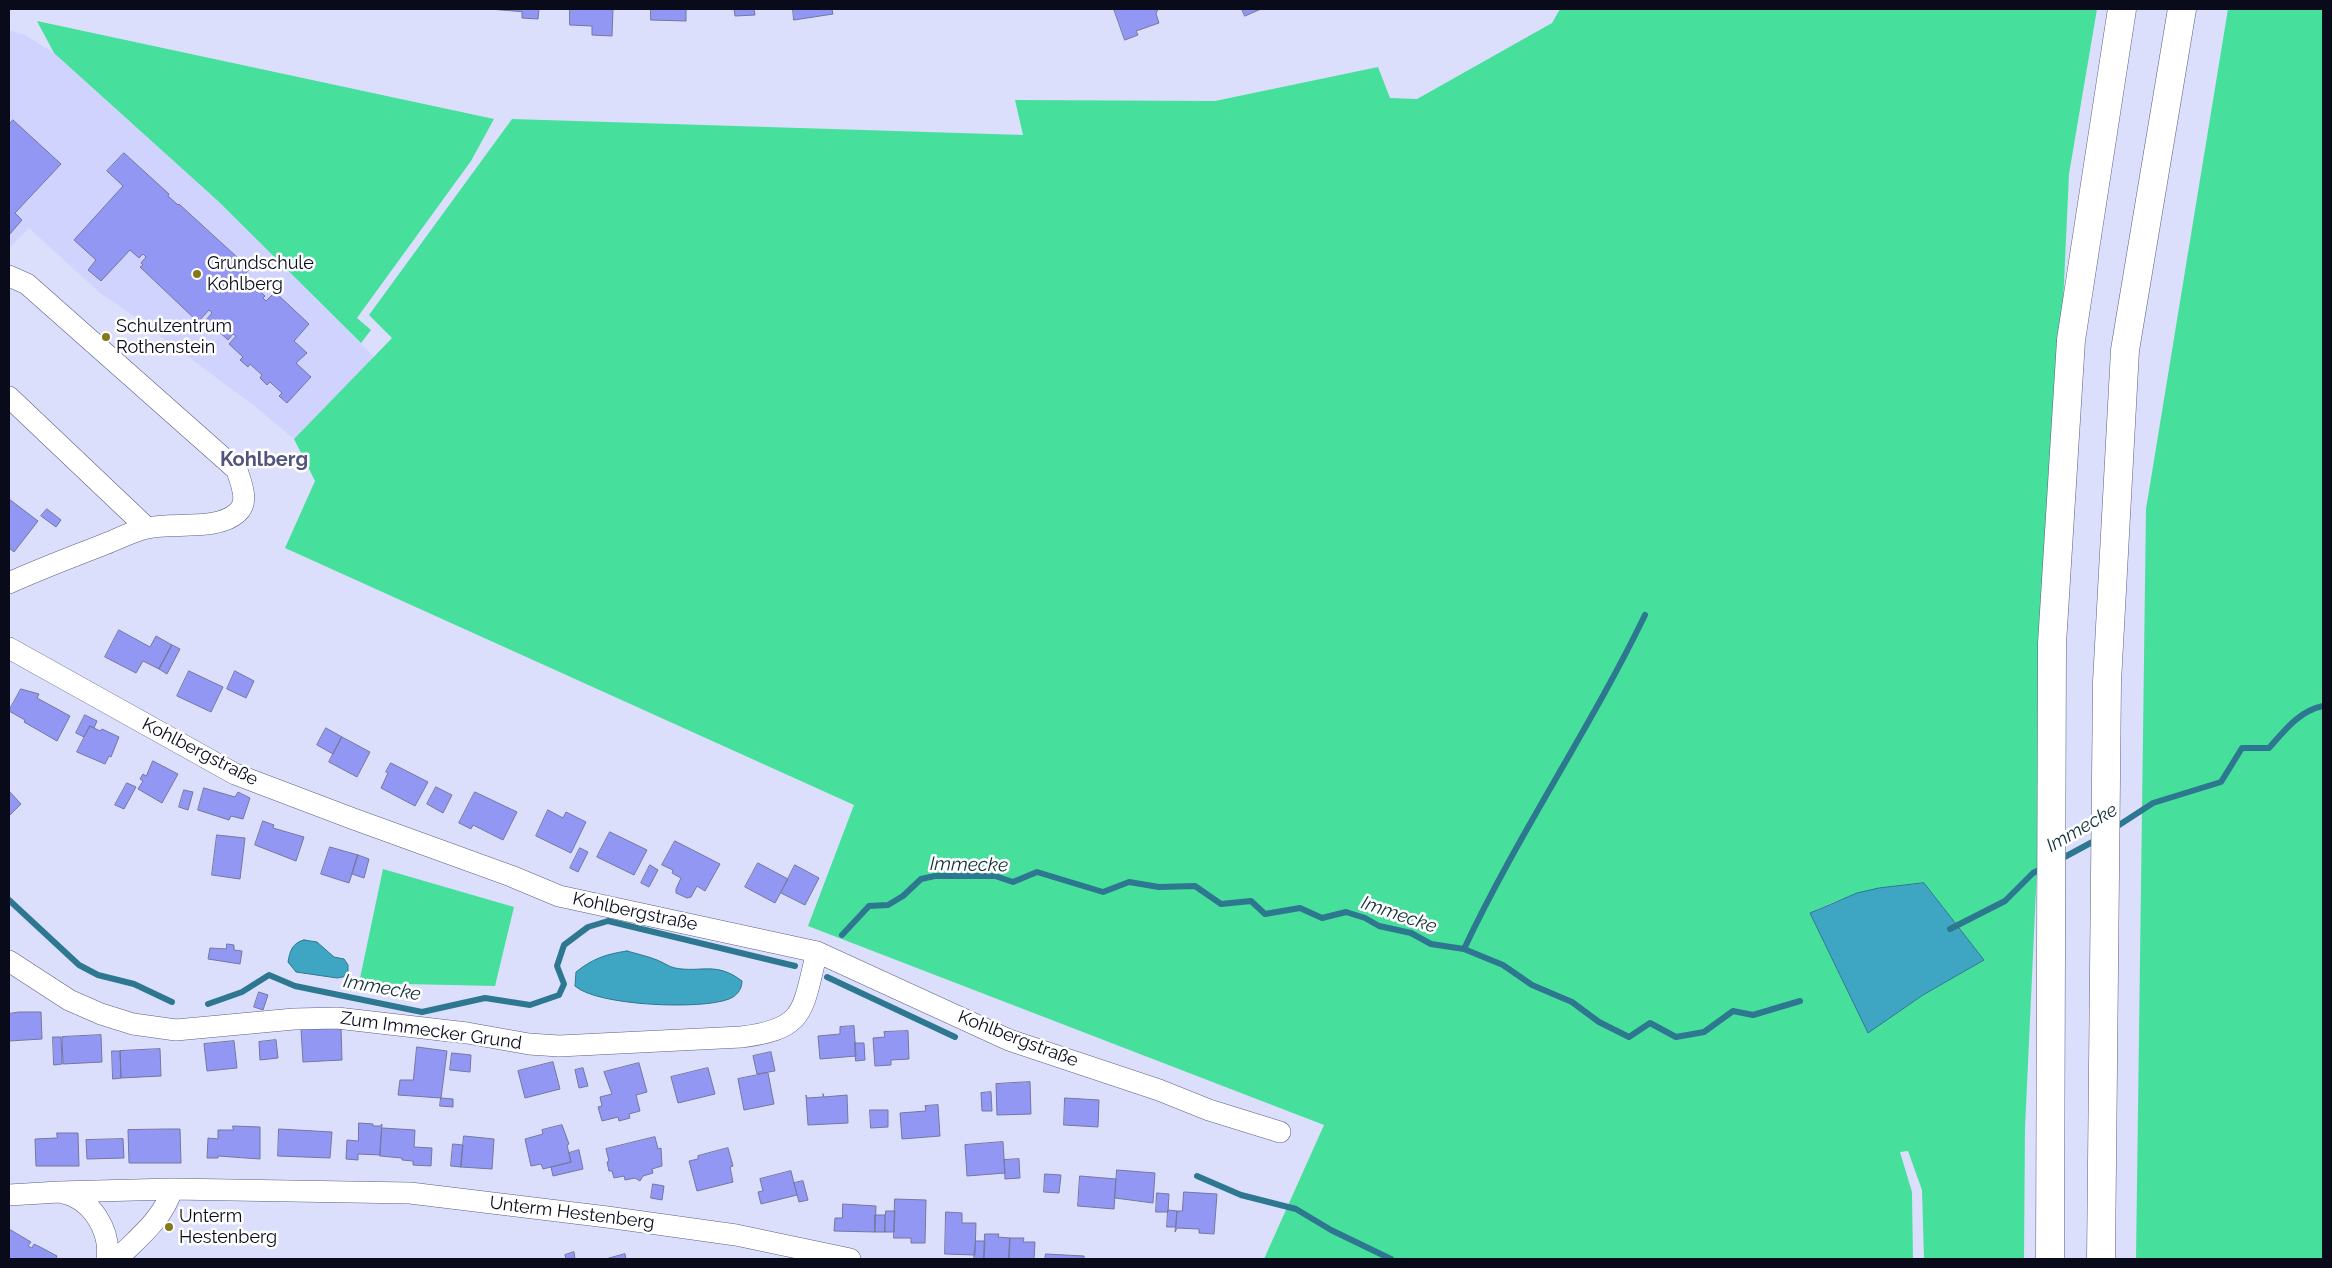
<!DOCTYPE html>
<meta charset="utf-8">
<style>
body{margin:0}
#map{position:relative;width:2332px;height:1268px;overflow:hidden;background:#dbdffb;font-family:Raleway,sans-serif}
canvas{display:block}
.frame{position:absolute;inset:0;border:10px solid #0a0b1a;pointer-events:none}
</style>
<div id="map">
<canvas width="2332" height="1268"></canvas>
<div class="frame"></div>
</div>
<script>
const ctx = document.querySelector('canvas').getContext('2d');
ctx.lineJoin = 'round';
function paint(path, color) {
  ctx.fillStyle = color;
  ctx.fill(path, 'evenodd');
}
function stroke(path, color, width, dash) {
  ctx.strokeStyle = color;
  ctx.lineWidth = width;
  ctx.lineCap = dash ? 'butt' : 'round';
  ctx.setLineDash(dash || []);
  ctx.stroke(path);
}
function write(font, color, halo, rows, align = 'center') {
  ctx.font = font + ' Raleway,sans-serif';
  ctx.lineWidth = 5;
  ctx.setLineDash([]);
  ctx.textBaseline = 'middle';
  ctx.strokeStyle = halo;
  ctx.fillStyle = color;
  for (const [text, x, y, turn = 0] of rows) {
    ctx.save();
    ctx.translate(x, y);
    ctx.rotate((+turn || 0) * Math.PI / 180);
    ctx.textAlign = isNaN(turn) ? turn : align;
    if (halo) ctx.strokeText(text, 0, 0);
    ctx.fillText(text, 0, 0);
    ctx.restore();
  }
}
const built = new Path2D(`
 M9,30L25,35L54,53L218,201L374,357L294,439L257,408L113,301L101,294L29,228L9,248Z`);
const green = new Path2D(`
 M1560,9H2097L2069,174L2025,1128L2024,1259H1924L1922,1190L1908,1151L1900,1152L1912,1192L1913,1259H1264L1324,1125L808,926L854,805L285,548L315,481L294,439L392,338L369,315L512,119L1023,135L1015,100L1215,101L1378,67L1390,98L1417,99L1552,23ZM1924,883L1984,960L1923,995L1868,1033L1810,913C1848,893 1883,888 1924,883Z
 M2228,9H2323V1259H2136L2146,509Z
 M37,21L494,119L471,161L357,318L371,330L361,343L218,201L54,53Z
 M383,869L514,907L495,986L359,983Z`);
const water = new Path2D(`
 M1924,883L1984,960L1923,995L1868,1033L1810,913L1857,893L1879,888Z
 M304,940L317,942L334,957L344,959L348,965V974L343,977L337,978L296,972L288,962C290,951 292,943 304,940Z
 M627,951C637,954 647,956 657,960C663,962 669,967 675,968C701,973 716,961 742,981C742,989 737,996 729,999C702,1010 597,1006 575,986L576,972C592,959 606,954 627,951Z`);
const stream = new Path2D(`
 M2113,829L2153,803L2221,782L2242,748H2269C2285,730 2299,711 2323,706
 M2059,860L2098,839
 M9,900L79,965L98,975L134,984L172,1002
 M1950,929L2005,901L2033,873L2043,868
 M842,935L869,906L888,905L903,896L921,879L935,876H995L1013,882L1037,872L1103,892L1129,882L1159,887L1195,886L1221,904L1251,901L1265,914L1300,908L1322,918L1346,912L1365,918L1379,926L1411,933L1431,944L1464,949L1503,965L1532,985L1572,1002L1599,1022L1629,1037L1650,1023L1676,1037L1704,1032L1733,1011L1753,1015L1800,1001
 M1464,949C1518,834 1590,729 1645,615
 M827,977L955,1037
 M208,1004L242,992L269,975L295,986L422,1012L485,998L530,1005L559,995L564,984L557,966L564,945L588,927L608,921L795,966
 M1197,1176L1241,1195L1296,1209L1331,1230L1391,1259`);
const building = new Path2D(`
 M489,9H539L538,19L522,18V12Z
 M570,9H613L612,36L592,35V26L570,25Z
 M651,9H686V21L651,20Z
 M712,9H754L755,15L735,16L734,9Z
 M793,9H832L833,14L794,20Z
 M1114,9H1158L1156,14L1159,23L1136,31L1138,35L1125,40Z
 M1242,9H1261L1245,16Z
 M13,120L61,164L15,213L22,220L9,235V125Z
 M124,153L169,194L168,196L178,205L179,204L250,269L241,278L244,282L247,279L265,296L263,298L266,301L275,292L309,324L294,341L307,353L296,363L311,377L287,403L279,396L282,393L270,382L267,385L260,378L262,375L250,364L248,367L240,360L243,357L229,344L236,336L233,334L228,340L206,320L212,313L209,310L198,322L140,267L143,265L141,263L146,257L143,254L139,258L130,250L101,281L88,270L96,260L74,240L123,186L107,171Z
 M9,499L38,521L14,552L9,548Z
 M47,509L61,520L56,527L41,516Z
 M119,630L150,647L156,636L172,645L159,669L143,661L136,673L105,657Z
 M172,645L180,649L167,674L159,669Z
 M189,671L223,687L211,712L177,696Z
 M235,671L254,681L246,698L227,689Z
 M21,689L39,694L37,698L70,716L57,741L24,722L25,720L9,711Z
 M85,715L97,721L94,728L90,726L84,737L76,733Z
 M90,726L100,731L102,729L119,737L111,757L109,756L105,764L77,752Z
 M326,728L342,737L333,754L317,745Z
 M342,737L370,752L357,777L329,762Z
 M153,761L178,774L162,803L138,789L143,781L140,779L143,774L146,776Z
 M391,763L428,782L415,806L381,788L388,773L386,772Z
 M127,783L136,787L124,809L115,805Z
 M436,787L452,795L443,813L427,804Z
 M204,788L235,797L238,792L250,798L243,819L231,816L229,820L198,810Z
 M184,790L193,792L188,810L179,807Z
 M9,791L21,804L9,816Z
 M475,792L517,812L503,840L473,825L471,829L459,823Z
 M548,810L563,818L566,812L586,822L571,853L536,836Z
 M263,821L274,825L273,828L304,837L296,861L255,845Z
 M610,832L647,850L634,875L597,857Z
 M217,835L245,838L240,879L212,875Z
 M675,841L720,864L705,891L697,886L691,897L687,898L676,893V889L681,878L672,873L673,870L662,865Z
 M330,847L358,855L349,883L321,874Z
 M580,848L588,852L578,872L570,868Z
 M358,855L369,859L364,878L352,874Z
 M758,863L788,879L775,903L745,887Z
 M650,865L658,870L649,887L641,883Z
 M795,865L819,878L805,905L781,893Z
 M227,944L234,945V950L242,951L240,964L208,959L210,948L226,949Z
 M259,992L268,995L263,1010L254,1007Z
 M19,1012H41L42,1039L9,1041V1014Z
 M854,1026L856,1056L820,1059L818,1036L840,1034V1027Z
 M341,1028L342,1060L303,1062L301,1029Z
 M908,1031L909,1059L891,1060V1065L875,1066L873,1038L885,1037L884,1032Z
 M101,1035L102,1062L63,1064L62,1037Z
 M53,1037H61L62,1064L54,1065Z
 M276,1040L278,1058L260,1060L259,1042Z
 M234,1041L237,1068L207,1071L204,1044Z
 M855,1043H864L865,1060L856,1061Z
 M417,1047L447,1051L441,1098L398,1095L400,1080H413Z
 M160,1049L161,1076L121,1078L120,1051Z
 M112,1051H120L121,1078L113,1079Z
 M771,1052L775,1071L757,1074L753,1056Z
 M452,1053L471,1055L470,1072L450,1070Z
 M553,1062L560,1089L525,1098L518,1071Z
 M639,1063L647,1092L636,1095L640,1111L629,1114L630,1118L619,1121L618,1117L602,1121L598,1107L602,1106L600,1097L612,1094L604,1072Z
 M583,1068L588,1086L579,1088L575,1070Z
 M708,1068L715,1094L678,1103L671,1077Z
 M768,1073L774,1104L744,1110L738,1079Z
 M1030,1082L1031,1114L997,1115L996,1084Z
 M991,1092L992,1111H982L981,1093Z
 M823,1094L824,1097L847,1095L848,1123L808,1125L806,1095L807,1098L823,1097Z
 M441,1098L453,1099V1107L440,1106Z
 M1065,1098L1099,1100L1098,1127L1064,1125Z
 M938,1105L940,1136L902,1139L900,1113L926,1111L925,1106Z
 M870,1110H888V1127L871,1128Z
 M359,1123L373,1124V1126H380L382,1124L380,1155L358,1154V1160L346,1159L347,1140L358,1141Z
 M562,1125L569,1144L567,1145L571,1162L543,1169L541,1164L531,1166L525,1139L543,1134L542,1130Z
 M233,1126L260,1127V1159L218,1156V1158H207L208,1138L218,1139V1130H233Z
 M382,1128L415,1130L414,1147L432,1148L431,1166L413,1165V1161L402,1160V1158L380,1156Z
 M168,1129H180L181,1163H129L128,1130Z
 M279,1129L332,1132L330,1158L278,1156Z
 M57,1133H78L79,1166H36L35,1139L57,1138Z
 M464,1136L494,1139L492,1169L461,1167Z
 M655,1137L658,1149L661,1148L662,1166L652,1169L653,1173L643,1176L640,1181L635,1178L625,1180L624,1176L614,1178L612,1171H609L607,1162L609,1161L606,1149Z
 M123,1139L124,1158L87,1159L86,1140Z
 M1003,1142L1005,1173L967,1176L965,1145Z
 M453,1144L463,1145L461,1167L451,1166Z
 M728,1148L733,1166L730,1167L733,1182L697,1191L689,1161L698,1159V1156Z
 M579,1150L583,1169L553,1176L551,1167L571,1162L569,1153Z
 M1019,1159L1020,1178L1005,1179L1004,1160Z
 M1117,1170L1155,1173L1153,1203L1115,1198Z
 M791,1171L797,1195L761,1204L758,1192L763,1191L760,1179Z
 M1045,1174L1061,1175L1059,1193L1044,1192Z
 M1080,1176L1116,1179L1114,1209L1078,1206Z
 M803,1181L808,1200L799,1202L794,1183Z
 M653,1184L664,1186L662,1200L651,1198Z
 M1184,1192L1217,1194L1214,1234L1199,1233V1229L1177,1228L1175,1232L1177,1211H1182Z
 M1157,1193L1169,1194L1168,1212H1156Z
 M895,1199L926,1200L925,1243H911V1238H894Z
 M843,1204L876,1206L875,1232L834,1231L835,1218H842Z
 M1168,1210L1177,1211L1176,1227H1167Z
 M886,1211H895L894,1232H885Z
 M946,1212L962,1213V1223H976L975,1255L945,1254Z
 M875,1215H885V1232H875Z
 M9,1229L31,1242L28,1246L32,1248L34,1244L42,1248L57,1256L56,1259H9Z
 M985,1234H999L998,1237L1010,1238L1009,1259H984Z
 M1010,1238H1024L1023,1242H1035L1034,1259H1009Z
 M976,1241H985L984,1259H974Z
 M574,1252L575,1259H566L565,1255Z
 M625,1254L626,1259H606Z
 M1046,1254L1084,1256V1259H1045Z`);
const street = new Path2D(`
 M9,276L27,284L237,470C241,484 250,502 237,513C217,531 173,522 147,528C133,531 118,539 105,544C72,557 40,569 9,583
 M9,397L147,528
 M9,648L235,774L351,818L511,876L559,896L817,952L1009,1040L1159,1090L1209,1110L1280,1132
 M9,961L69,1000L101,1014L133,1024L176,1030L294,1019L337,1018L467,1033L529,1044L559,1046L741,1037C807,1029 802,1010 817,952
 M63,1193C92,1199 111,1231 107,1259
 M9,1195L59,1192L172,1189L410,1193L607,1217L736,1235L850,1259
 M117,1259C138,1238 164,1218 172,1189`);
const highway = new Path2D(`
 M2050,1259L2052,644L2071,340L2122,9
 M2101,1259L2107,682L2125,350L2182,9`);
const markers = [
 [197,274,5,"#85771b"],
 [106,337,5,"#85771b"],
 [169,1227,5,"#85771b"]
];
const poiNames = [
 ["Grundschule",207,264],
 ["Kohlberg",207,285],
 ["Schulzentrum",116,327],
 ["Rothenstein",116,348],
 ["Unterm",179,1217],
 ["Hestenberg",179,1238]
];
const streetNames = [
 ["Kohlbergstraße",200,752,27],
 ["Kohlbergstraße",635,912,12],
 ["Zum Immecker Grund",431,1031,8],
 ["Kohlbergstraße",1018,1039,21],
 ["Unterm Hestenberg",572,1213,7]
];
const waterNames = [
 ["Immecke",2082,828,-30],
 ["Immecke",969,865,1],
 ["Immecke",1399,915,19],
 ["Immecke",382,988,10]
];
const quarterNames = [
 ["Kohlberg",264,460]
];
paint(built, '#cfd3fe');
paint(green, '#47df9c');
paint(water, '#3ea5c2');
stroke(water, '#2e7790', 1);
stroke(stream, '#2e7790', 6);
paint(building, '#9297f4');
stroke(building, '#7377a1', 1);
stroke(street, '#5b5e86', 22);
stroke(highway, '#5b5e86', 29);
stroke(street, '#fff', 21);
stroke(highway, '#fff', 28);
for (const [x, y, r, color] of markers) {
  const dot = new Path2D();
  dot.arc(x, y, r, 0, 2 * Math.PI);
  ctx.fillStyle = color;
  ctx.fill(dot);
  stroke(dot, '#fff', 2);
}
write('18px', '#0a0b1a', '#fff', poiNames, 'left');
write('18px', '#0a0b1a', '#fff', streetNames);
write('italic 19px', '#12313a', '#fff', waterNames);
write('bold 20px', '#51547b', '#fff', quarterNames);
</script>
